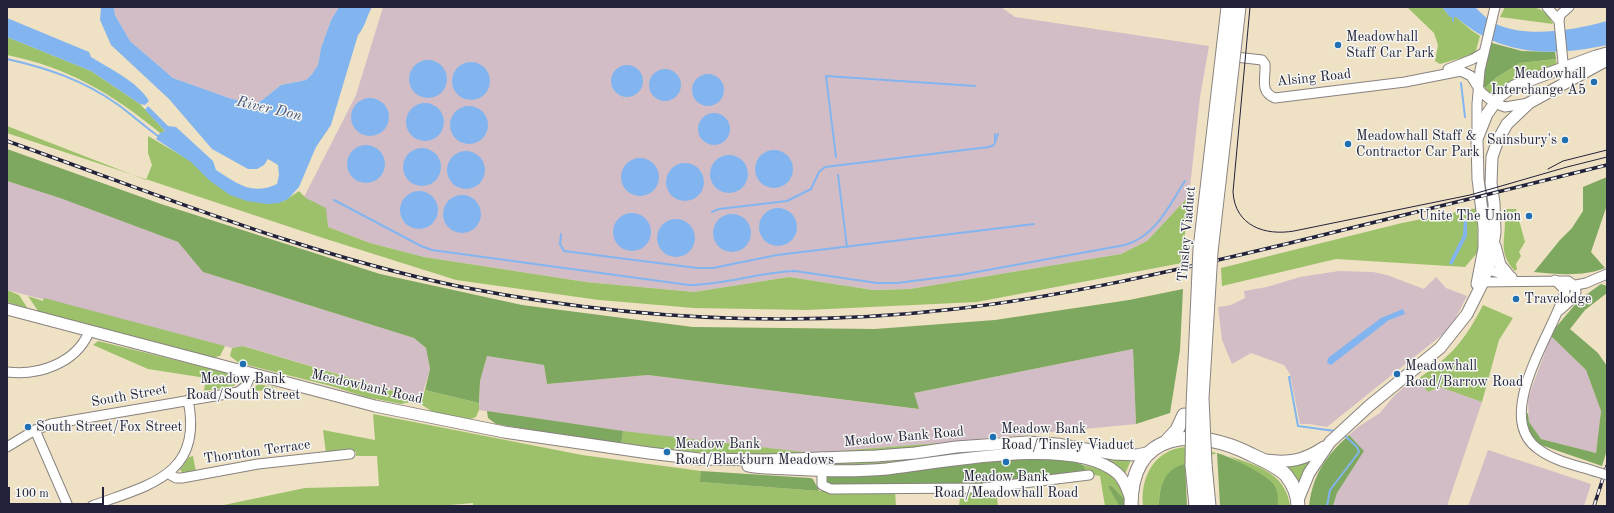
<!DOCTYPE html>
<style>
body{margin:0}
#map{position:relative;width:1614px;height:513px;overflow:hidden;background:#efe1c3;font-family:"Old Standard TT",serif}
canvas{display:block}
.frame{position:absolute;inset:0;border:8px solid #22223b;pointer-events:none}
.scale{position:absolute;left:8px;top:487px;width:96px;height:18px;box-sizing:border-box;border:2px solid #22223b;border-top:0;padding-left:5px;font-size:12px;line-height:14px;white-space:nowrap;color:#22223b;-webkit-text-stroke:3px #f6f6f2;paint-order:stroke}
</style>
<div id="map">
<canvas width="1614" height="513"></canvas>
<div class="frame"></div>
<div class="scale">100 m</div>
</div>
<script>
const ctx = document.querySelector('canvas').getContext('2d');
ctx.lineJoin = 'round';
function paint(path, color) {
  ctx.fillStyle = color;
  ctx.fill(path, 'evenodd');
}
function stroke(path, color, width, dash) {
  ctx.strokeStyle = color;
  ctx.lineWidth = width;
  ctx.lineCap = dash ? 'butt' : 'round';
  ctx.setLineDash(dash || []);
  ctx.stroke(path);
}
function write(font, color, halo, rows, align = 'center') {
  ctx.font = font + ' "Old Standard TT",serif';
  ctx.lineWidth = 3;
  ctx.setLineDash([]);
  ctx.textBaseline = 'middle';
  ctx.strokeStyle = halo;
  ctx.fillStyle = color;
  for (const [text, x, y, turn = 0] of rows) {
    ctx.save();
    ctx.translate(x, y);
    ctx.rotate((+turn || 0) * Math.PI / 180);
    ctx.textAlign = isNaN(turn) ? turn : align;
    if (halo) ctx.strokeText(text, 0, 0);
    ctx.fillText(text, 0, 0);
    ctx.restore();
  }
}
const industrial = new Path2D(`
 M114,7H339L331,20L321,48L318,65L312,74L306,80L281,85L261,101L254,103L232,99L173,78L130,41L115,15Z
 M383,7H1001L1015,17L1209,46L1200,97L1189,196L1147,241L1121,254L910,289L873,290L789,277L694,292L586,282L424,257L370,243L328,227L304,197L356,95Z
 M7,181L58,197L178,242L203,272L414,338L426,348L430,369L421,399L244,346L232,348L7,290Z
 M1339,271L1373,272L1387,275L1424,289L1436,277L1446,288L1467,296L1455,319L1443,334L1327,427L1309,424H1300L1290,374L1284,365L1251,353L1232,364L1222,340L1218,307L1231,305L1245,298L1244,291L1267,287L1300,277Z
 M1551,336L1586,370L1601,411L1596,453L1541,439L1529,423L1528,398Z
 M1133,349L1136,424L938,443L812,453L655,436L479,410L480,381L487,356L544,365L547,384L648,375L918,409L914,393Z
 M1418,379L1428,392L1440,387L1482,402L1447,506H1333L1337,493L1363,451L1349,435L1358,427L1380,413L1393,397L1404,387Z
 M1488,450L1591,484L1584,506H1468Z`);
const green = new Path2D(`
 M1407,7H1442L1450,17H1456L1471,30L1480,36L1475,54L1440,64L1435,61L1438,45L1434,33Z
 M1505,7C1526,7 1543,2 1553,24L1500,17Z
 M7,37L91,71L140,104L164,130V133H160C113,94 67,67 7,55Z
 M1556,59L1557,66C1531,74 1512,77 1492,97L1485,88L1497,77L1520,63Z
 M7,126L146,180L152,165L148,153V136L261,202L284,201L299,191L306,198L326,208L328,227L370,243L424,257L586,282L694,292L789,277L873,290L910,289L1121,254L1147,241L1189,196L1182,263L977,302L807,310L694,308L599,300L456,280L323,238L7,133Z
 M1477,208L1478,252L1465,267L1336,259L1222,286L1221,268L1402,223Z
 M1503,209H1516L1525,242L1519,252L1521,256L1516,264L1517,269L1515,271C1494,249 1510,235 1503,209Z
 M7,290L19,295L28,309L7,302Z
 M28,296L43,301L44,298L225,346L220,356L212,358L40,314Z
 M1483,305L1513,318L1499,340L1482,402L1440,387L1428,392L1418,379C1452,355 1464,342 1483,305Z
 M98,341L228,373L227,378L235,380L236,383L234,386L204,391L206,378L148,369L93,345Z
 M243,346L420,399L425,390L479,403V410L476,417L471,419L436,414L422,405L410,402L401,404L366,397L331,386L239,363L230,356L232,348Z
 M258,384L278,388L250,392Z
 M373,414L582,455L701,471V482L819,491H895L896,506H473V503L439,506H219L305,488L379,486L377,456H356V452L350,449L345,452L326,453L323,430L375,440Z
 M623,431L812,453L938,443L934,446L876,453L739,456L621,445Z
 M1039,447L1131,460L1125,474L1114,466L999,451L966,450Z
 M1186,447L1217,453C1184,466 1159,464 1159,506H1143C1140,478 1154,449 1186,447Z
 M945,453L946,457L896,464L827,468L825,462Z
 M193,456L196,472L183,473L180,470L189,457Z
 M1229,456C1256,465 1286,473 1290,506H1278V503L1254,471Z
 M1310,460L1298,486L1282,467Z
 M1083,465C1109,470 1117,477 1126,501L1112,486H1109L1119,506H1105L1100,476L1088,474Z
 M961,490H996L998,506H959Z`);
const forest = new Path2D(`
 M1492,43L1522,51L1555,52L1556,59L1520,63L1497,77L1485,88C1478,77 1488,55 1492,43Z
 M7,149L161,204L380,274L522,305L693,327L875,329L995,320L1129,300L1183,289L1180,350L1170,413L1136,424L1133,349L914,393L919,409L648,375L547,384L544,365L487,356L480,381L479,403L425,390L430,369L426,348L414,338L203,272L178,242L60,198L7,181Z
 M1607,177V205L1591,252L1605,268C1583,277 1557,274 1534,272L1560,240L1572,228L1583,211V187Z
 M1601,284L1607,286V293L1585,310L1570,329L1598,353L1607,366V450L1602,466L1538,444L1528,433L1524,415L1528,413L1529,422L1541,439L1596,453L1601,411L1586,370L1551,336V333L1579,300Z
 M487,411L623,431L621,445L496,424L488,418Z
 M1349,435L1364,451L1337,493L1333,506H1309C1313,474 1326,456 1349,435Z
 M1217,453C1229,456 1268,475 1274,485C1278,491 1278,499 1278,506H1220Z
 M1032,457L1072,461L1083,465L1088,474L996,486L825,484L824,477L936,468Z
 M1185,464L1187,506H1159C1159,487 1164,469 1185,464Z
 M701,471L810,478L813,479L819,491L700,482Z
 M1108,486H1112L1126,501L1127,506H1119Z`);
const water = new Path2D(`
 M101,7H114L115,15L130,41L173,78L232,99L254,103L261,101L281,85L306,80L312,74L318,65L321,48L331,20L339,7H372C366,18 366,25 358,35L331,125L316,147L299,187L288,199L279,203L267,204L247,201L230,195L210,181L191,162L156,139L160,133L165,131L145,110L148,106L168,126L176,127L213,161L216,170C237,183 251,196 277,184L279,175L278,165L268,159L264,165L257,169H248L212,149L169,99L111,45L100,20Z
 M1442,7H1475C1481,13 1487,19 1494,23C1525,39 1575,30 1607,21V45C1551,57 1500,56 1456,17H1450Z
 M7,18L89,52L91,57C110,69 137,81 149,101L145,105L140,104L91,71L7,37Z
 M409 79a19 19 0 1 1 38 0a19 19 0 1 1-38 0Z
 M452 81a19 19 0 1 1 38 0a19 19 0 1 1-38 0Z
 M611 81a16 16 0 1 1 32 0a16 16 0 1 1-32 0Z
 M649 85a16 16 0 1 1 32 0a16 16 0 1 1-32 0Z
 M692 90a16 16 0 1 1 32 0a16 16 0 1 1-32 0Z
 M351 117a19 19 0 1 1 38 0a19 19 0 1 1-38 0Z
 M406 122a19 19 0 1 1 38 0a19 19 0 1 1-38 0Z
 M450 125a19 19 0 1 1 38 0a19 19 0 1 1-38 0Z
 M698 129a16 16 0 1 1 32 0a16 16 0 1 1-32 0Z
 M347 164a19 19 0 1 1 38 0a19 19 0 1 1-38 0Z
 M403 167a19 19 0 1 1 38 0a19 19 0 1 1-38 0Z
 M755 169a19 19 0 1 1 38 0a19 19 0 1 1-38 0Z
 M447 170a19 19 0 1 1 38 0a19 19 0 1 1-38 0Z
 M710 174a19 19 0 1 1 38 0a19 19 0 1 1-38 0Z
 M621 177a19 19 0 1 1 38 0a19 19 0 1 1-38 0Z
 M666 182a19 19 0 1 1 38 0a19 19 0 1 1-38 0Z
 M400 210a19 19 0 1 1 38 0a19 19 0 1 1-38 0Z
 M443 214a19 19 0 1 1 38 0a19 19 0 1 1-38 0Z
 M759 227a19 19 0 1 1 38 0a19 19 0 1 1-38 0Z
 M613 232a19 19 0 1 1 38 0a19 19 0 1 1-38 0Z
 M713 233a19 19 0 1 1 38 0a19 19 0 1 1-38 0Z
 M1467,219V236L1452,265L1449,263L1463,235L1464,220Z
 M657 238a19 19 0 1 1 38 0a19 19 0 1 1-38 0Z
 M1403,309L1405,314L1389,320L1331,365L1327,363L1328,358L1381,318Z`);
const stream = new Path2D(`
 M1453,14V21
 M7,59C47,68 83,80 117,104C131,114 144,126 158,136
 M1461,83L1465,117
 M995,141V134
 M836,157L826,76L975,86
 M838,175L847,247
 M334,200L421,246L432,250L689,285C725,285 759,272 795,271L877,283H897L960,275L1125,245C1156,236 1168,207 1185,181
 M712,212L719,209L787,201L811,189L819,172L825,167L989,147L994,145L998,134
 M561,234L560,244L564,251L697,268H713L777,255L1034,224
 M1290,377H1289L1298,426L1335,431
 M1327,506L1330,490L1359,452L1357,447L1343,434`);
const minor = new Path2D(`
 M1547,7L1559,21L1565,83
 M1559,21L1560,15L1569,7
 M1227,56L1262,60L1265,64C1266,78 1259,92 1275,98L1405,82L1461,71L1471,76L1481,92L1494,103L1505,107L1529,103
 M1448,69L1473,59L1483,53
 M1477,137V104L1480,70L1495,7
 M1482,271H1492L1512,277
 M1555,280L1562,287L1565,292C1554,331 1493,415 1537,448C1553,461 1575,465 1594,471
 M1477,282L1568,281L1575,286L1576,292L1571,300L1560,310
 M1571,286L1586,283L1607,274
 M7,372C39,376 76,363 89,332
 M35,430L68,506
 M7,447L35,430L51,424L238,392L246,386L251,374
 M822,457V485L831,489L983,488L1089,475
 M169,474L176,478H182L258,464L350,454
 M92,506C148,485 204,476 188,400`);
const major = new Path2D(`
 M1495,246L1500,265L1510,277
 M1477,284L1484,248V227L1478,179L1477,139L1487,114L1500,96L1514,86L1596,56L1607,53
 M7,309L375,406L504,432L649,453L699,459L764,460L876,456L915,453L956,447L1027,442L1057,444L1114,454L1137,455L1151,452
 M1265,460C1289,463 1303,461 1324,447
 M748,466C761,469 777,468 790,469C823,471 855,472 887,469C941,463 1074,435 1117,473C1125,480 1127,489 1131,499
 M1298,500L1309,473L1330,442L1369,406L1440,348L1467,314L1483,282L1491,259L1495,232L1494,203L1491,183L1492,157L1498,140L1507,124L1529,103L1607,60`);
const highway = new Path2D(`
 M1166,442L1177,430L1184,415
 M1205,464L1209,506
 M1192,465L1196,506
 M1131,506C1131,428 1197,427 1252,455C1263,460 1277,466 1286,475C1293,484 1298,495 1298,506`);
const tram = new Path2D(`
 M1250,7L1233,192C1235,226 1265,236 1294,231L1470,195L1567,167L1607,157
 M1548,169L1563,161L1607,150`);
const rail = new Path2D(`
 M7,141C157,194 306,255 462,287C624,319 791,328 955,309C1067,296 1177,270 1286,244C1393,218 1500,192 1607,165
 M1594,506L1607,466`);
const minorBridge = new Path2D(`
 M1594,471L1607,475`);
const highwayBridge = new Path2D(`
 M1205,464L1202,398L1211,252L1239,7
 M1192,465L1193,406L1200,249L1228,7`);
const markers = [
 [1338,45,4,"#1f6fb2"],
 [1594,82,4,"#1f6fb2"],
 [1565,140,4,"#1f6fb2"],
 [1348,144,4,"#1f6fb2"],
 [1529,216,4,"#1f6fb2"],
 [1516,299,4,"#1f6fb2"],
 [243,364,4,"#1f6fb2"],
 [1397,374,4,"#1f6fb2"],
 [28,427,4,"#1f6fb2"],
 [993,437,4,"#1f6fb2"],
 [667,452,4,"#1f6fb2"],
 [1006,462,4,"#1f6fb2"]
];
const poiNames = [
 ["Meadowhall",1346,37],
 ["Staff Car Park",1346,53],
 ["Meadowhall",1586,74,"right"],
 ["Interchange A5",1586,90,"right"],
 ["Meadowhall Staff &",1356,136],
 ["Contractor Car Park",1356,152],
 ["Sainsbury's",1557,140,"right"],
 ["Unite The Union",1521,216,"right"],
 ["Travelodge",1524,299],
 ["Meadowhall",1405,366],
 ["Road/Barrow Road",1405,382],
 ["Meadow Bank",243,379,"center"],
 ["Road/South Street",243,395,"center"],
 ["South Street/Fox Street",36,427],
 ["Meadow Bank",1001,429],
 ["Road/Tinsley Viaduct",1001,445],
 ["Meadow Bank",675,444],
 ["Road/Blackburn Meadows",675,460],
 ["Meadow Bank",1006,477,"center"],
 ["Road/Meadowhall Road",1006,493,"center"]
];
const streetNames = [
 ["Alsing Road",1314,78,-6],
 ["Tinsley Viaduct",1187,234,-85],
 ["Meadowbank Road",367,387,13],
 ["South Street",129,396,-10],
 ["Meadow Bank Road",904,437,-5],
 ["Thornton Terrace",257,452,-8]
];
const waterNames = [
 ["River Don",269,109,13]
];
paint(industrial, '#d2bdc7');
paint(green, '#9dc16b');
paint(forest, '#7ea75f');
paint(water, '#82b5ef');
stroke(stream, '#82b5ef', 2);
stroke(minor, '#88827f', 11);
stroke(major, '#88827f', 13);
stroke(highway, '#88827f', 15);
stroke(minor, '#fff', 9);
stroke(major, '#fff', 11);
stroke(highway, '#fff', 13);
stroke(tram, '#22223b', 1);
stroke(rail, '#22223b', 3.5);
stroke(rail, '#f6f6f2', 2, [6]);
stroke(minorBridge, '#88827f', 11, []);
stroke(highwayBridge, '#88827f', 15, []);
stroke(minorBridge, '#fff', 9);
stroke(highwayBridge, '#fff', 13);
for (const [x, y, r, color] of markers) {
  const dot = new Path2D();
  dot.arc(x, y, r, 0, 2 * Math.PI);
  ctx.fillStyle = color;
  ctx.fill(dot);
  stroke(dot, '#f6f6f2', 1.5);
}
write('14px', '#22223b', '#f6f6f2', poiNames, 'left');
write('14px', '#22223b', '#f6f6f2', streetNames);
write('italic 15px', '#44557a', '#f6f6f2', waterNames);
</script>
